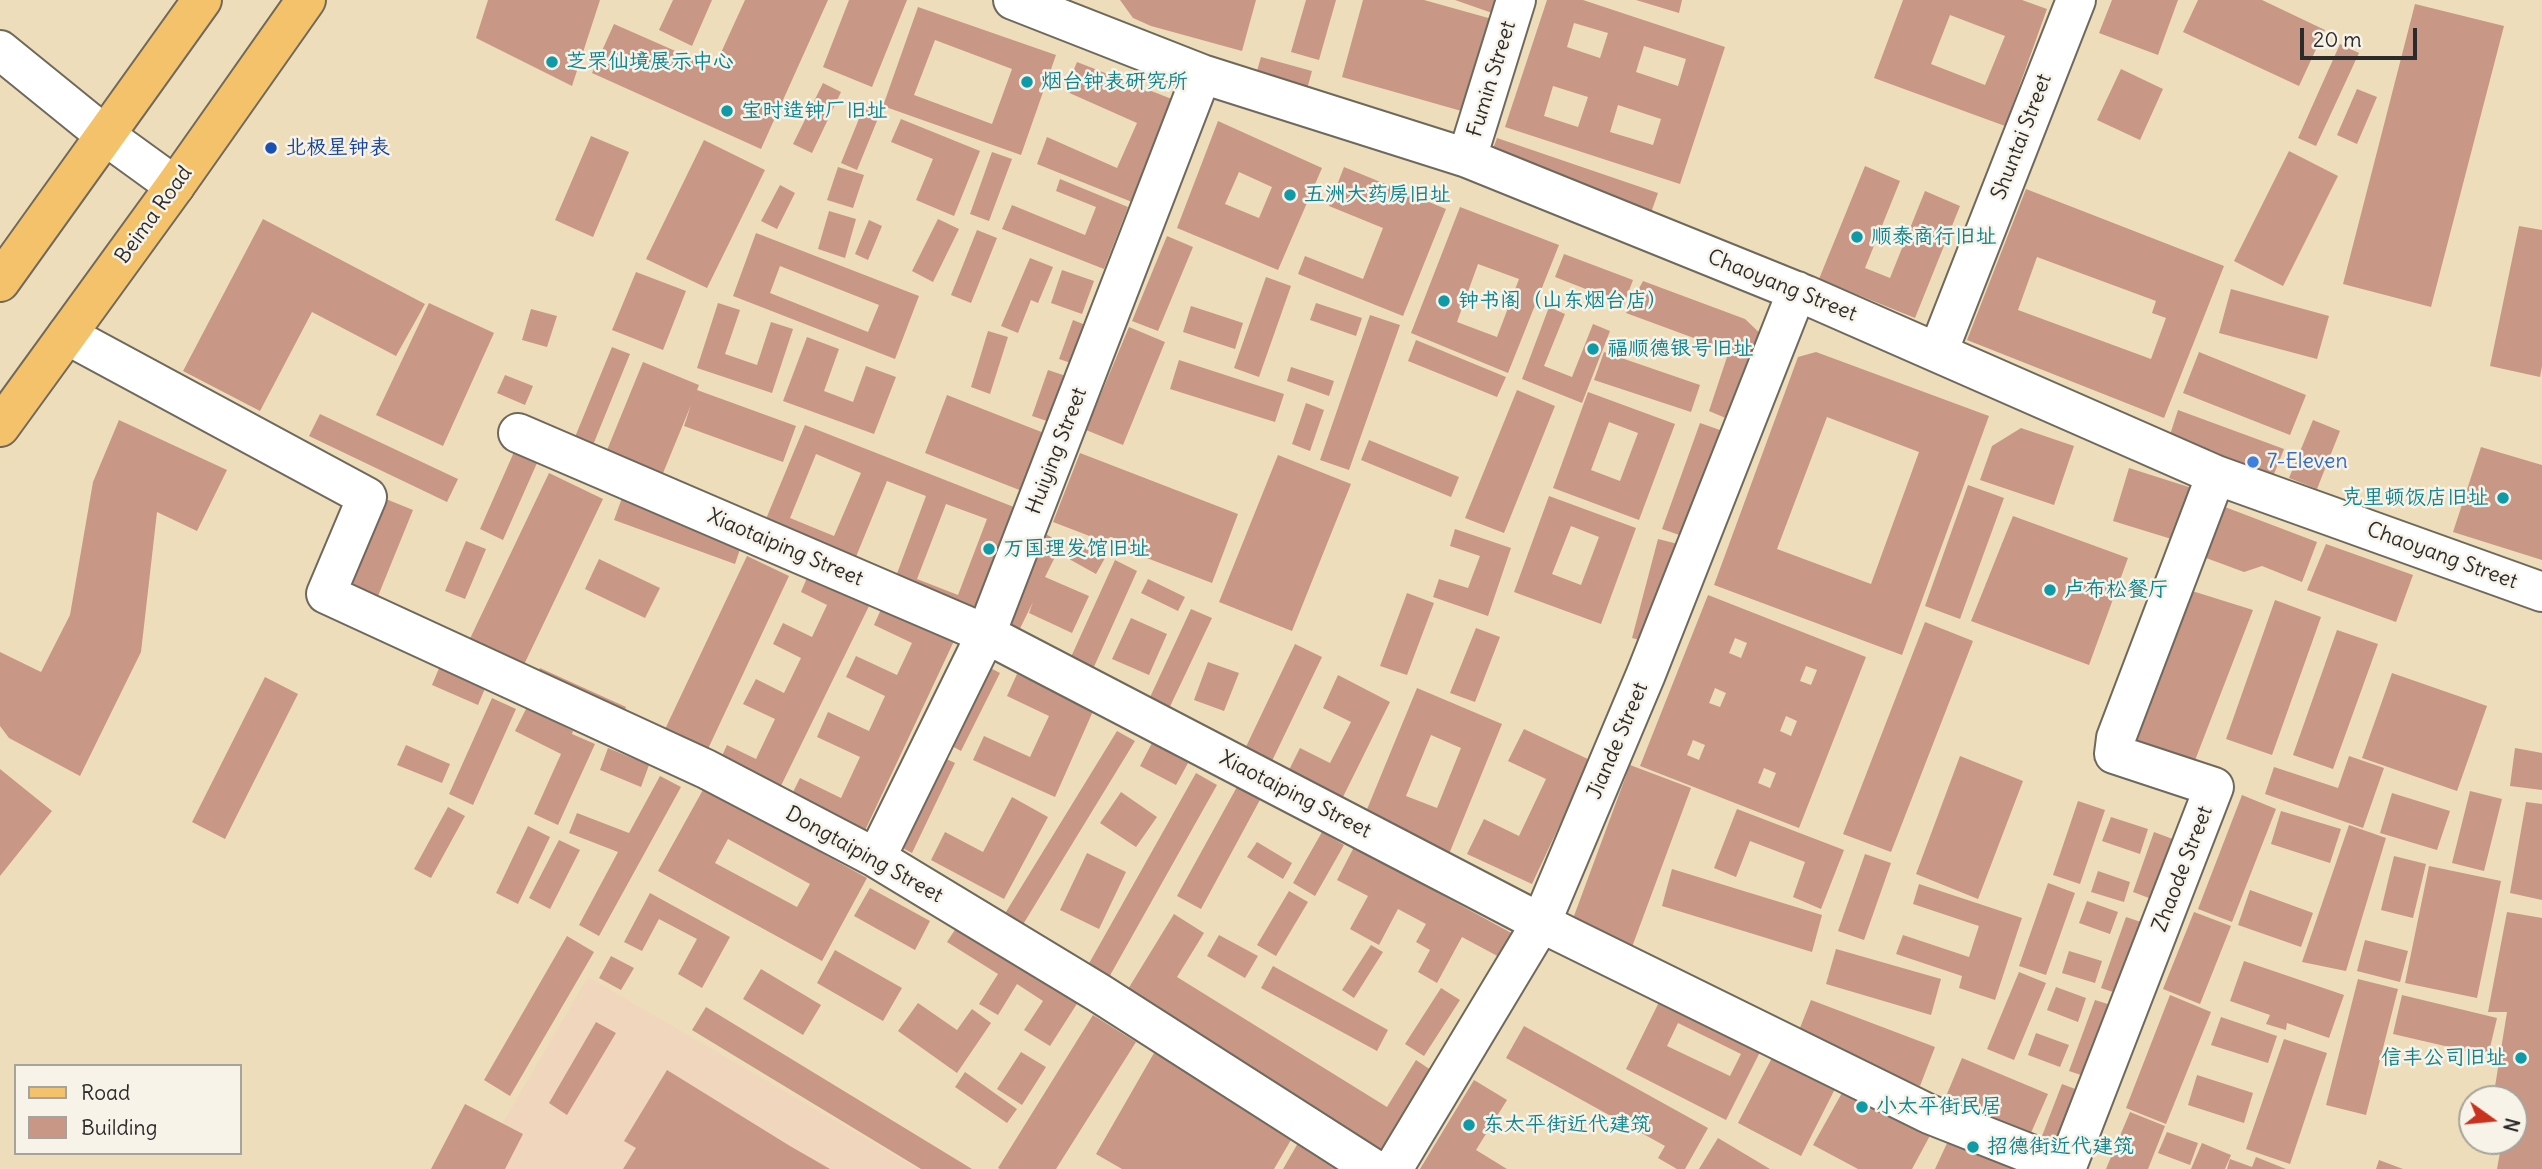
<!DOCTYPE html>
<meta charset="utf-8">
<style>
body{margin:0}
#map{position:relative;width:2542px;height:1169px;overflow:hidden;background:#eeddba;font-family:Delius,sans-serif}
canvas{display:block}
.legend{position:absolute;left:14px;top:1064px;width:228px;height:91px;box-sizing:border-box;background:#f7f3e8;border:2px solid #a5a39c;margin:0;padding:9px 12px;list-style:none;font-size:21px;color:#2b2b2b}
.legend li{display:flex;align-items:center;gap:14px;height:35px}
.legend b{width:35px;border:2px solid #a5a39c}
.north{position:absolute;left:2458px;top:1085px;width:70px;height:70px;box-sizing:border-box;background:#f7f3e8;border:2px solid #a5a39c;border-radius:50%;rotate:105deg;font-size:19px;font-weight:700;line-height:28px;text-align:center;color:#2b2b2b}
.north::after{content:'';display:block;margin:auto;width:24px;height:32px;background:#c8321e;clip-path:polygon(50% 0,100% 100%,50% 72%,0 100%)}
.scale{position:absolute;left:2300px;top:28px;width:117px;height:32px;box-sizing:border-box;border:4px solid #2b2b2b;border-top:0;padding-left:9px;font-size:21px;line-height:24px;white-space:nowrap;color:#2b2b2b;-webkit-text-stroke:5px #f7f3e8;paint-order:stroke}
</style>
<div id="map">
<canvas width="2542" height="1169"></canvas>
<ul class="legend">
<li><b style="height:9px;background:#f3c26a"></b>Road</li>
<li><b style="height:19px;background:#c99785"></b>Building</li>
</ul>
<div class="north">N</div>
<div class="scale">20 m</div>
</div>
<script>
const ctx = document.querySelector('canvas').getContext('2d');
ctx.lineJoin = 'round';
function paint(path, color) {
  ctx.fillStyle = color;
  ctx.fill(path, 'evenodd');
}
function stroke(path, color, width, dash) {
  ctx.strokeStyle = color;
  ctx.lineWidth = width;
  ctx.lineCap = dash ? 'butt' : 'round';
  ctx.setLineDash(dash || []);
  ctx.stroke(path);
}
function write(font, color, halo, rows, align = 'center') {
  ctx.font = font + ' Delius,"LXGW WenKai TC",sans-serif';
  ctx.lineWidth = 5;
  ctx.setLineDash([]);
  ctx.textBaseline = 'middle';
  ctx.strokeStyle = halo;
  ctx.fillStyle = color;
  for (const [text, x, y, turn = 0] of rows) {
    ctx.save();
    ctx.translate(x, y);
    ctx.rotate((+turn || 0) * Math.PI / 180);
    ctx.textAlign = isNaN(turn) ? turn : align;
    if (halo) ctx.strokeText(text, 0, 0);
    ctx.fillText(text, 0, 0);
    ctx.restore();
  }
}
const built = new Path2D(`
 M588,977L918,1169H476Z`);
const building = new Path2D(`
 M488,0H600L572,86L476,38Z
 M673,0H712L692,46L659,30Z
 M745,0H828L761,149L592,73L614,24L714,68Z
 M849,0H907L872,87L823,67Z
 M1120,0H1256L1242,51L1151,26L1133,18Z
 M1306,0H1336L1319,60L1291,52Z
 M1363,0H1424L1492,19L1465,112L1342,77Z
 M1455,0H1499L1495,14Z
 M1547,0H1583L1725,47L1680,184L1505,127ZM1574,23L1608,33L1600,58L1567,47ZM1644,46L1686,59L1678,86L1636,72ZM1553,86L1588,97L1578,127L1544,116ZM1618,105L1661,119L1653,145L1610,132Z
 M1636,0H1682L1679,13Z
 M1903,0H2022L2047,9L2005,126L1874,78ZM1950,15L2005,36L1985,85L1931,64Z
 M2112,0H2178L2158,55L2099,33Z
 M2198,0H2262L2325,30L2299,86L2183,32Z
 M2415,4L2504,26L2431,307L2343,284Z
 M918,7L1056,55L1021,155L883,106ZM935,40L1012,69L992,124L914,95Z
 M2340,44L2359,53L2316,146L2298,138Z
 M1261,57L1312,71L1304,100L1253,85Z
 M1077,62L1182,103L1142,206L1037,164L1047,137L1117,168L1137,123L1065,91Z
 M2121,69L2163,89L2140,140L2097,120Z
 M823,83L841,92L812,153L793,144Z
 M2357,89L2377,97L2357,144L2337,135Z
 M865,104L881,111L857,170L841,163Z
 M901,119L980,151L954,216L916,200L933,159L891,142Z
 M1218,121L1322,168L1278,270L1177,228ZM1239,172L1272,187L1259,218L1225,204Z
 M591,136L629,152L593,237L555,220Z
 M1497,138L1658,193L1648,221L1487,165Z
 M704,140L765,170L707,288L646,259Z
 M2289,151L2338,176L2283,286L2234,261Z
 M992,152L1012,159L989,221L970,214Z
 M1865,166L1900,181L1865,268L1890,278L1925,191L1960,206L1915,318L1819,279Z
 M838,167L864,175L853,208L827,200Z
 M1344,167L1446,209L1403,316L1298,274L1305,256L1363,279L1383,228L1329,206Z
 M1060,179L1128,207L1104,269L1002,229L1012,205L1085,235L1096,207L1056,191Z
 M780,185L795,193L777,229L761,221Z
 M2026,189L2224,266L2164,418L1967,340ZM2037,257L2156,301L2152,313L2166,318L2151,359L2018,310Z
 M1460,207L1559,245L1508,373L1411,333ZM1478,264L1519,279L1497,337L1457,322Z
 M829,211L856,219L845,258L818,249Z
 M263,219L425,304L396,356L312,312L260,411L183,371Z
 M938,219L959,229L933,282L912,271Z
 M869,220L882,226L868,260L855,254Z
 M2519,226L2542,230V366L2540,377L2490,366Z
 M977,230L997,238L971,303L951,295Z
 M756,233L919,296L895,359L733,296ZM780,266L879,305L868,332L770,293Z
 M1167,236L1193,247L1158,331L1132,321Z
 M1564,254L1633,280L1624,304L1555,277Z
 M1030,258L1053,267L1038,303L1031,300L1018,333L1001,326Z
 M1062,270L1094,281L1082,314L1051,303Z
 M636,272L686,291L663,350L612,330Z
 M1266,277L1291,286L1259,377L1234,368Z
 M1643,281L1745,319L1765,338L1735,422L1709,411L1728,354L1721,348L1626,313Z
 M2231,289L2329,316L2317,359L2219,333Z
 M429,303L494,333L443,446L376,415Z
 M718,303L740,310L725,354L757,365L771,322L793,329L772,393L697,368Z
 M1316,303L1362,318L1356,336L1310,320Z
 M1191,306L1243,323L1235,349L1183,332Z
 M1549,307L1565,314L1544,366L1572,377L1593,324L1610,331L1582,403L1522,379Z
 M531,309L557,316L547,347L522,340Z
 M1370,315L1400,325L1349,470L1320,460Z
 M1073,320L1088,326L1074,364L1059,359Z
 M1129,327L1165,342L1123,445L1086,430Z
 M988,331L1008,337L990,394L971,387Z
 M807,337L839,349L824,391L853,402L866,366L896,377L874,434L783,401Z
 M1416,340L1506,377L1497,397L1408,361Z
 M612,347L630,354L593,445L575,437Z
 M1604,352L1700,385L1691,412L1594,380Z
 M1816,352L1989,416L1902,655L1714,585L1798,357ZM1827,417L1919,452L1871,584L1777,549Z
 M2199,352L2306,395L2290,435L2183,393Z
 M1179,360L1284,394L1275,422L1170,389Z
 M643,362L699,385L697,390L796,426L783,462L684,426L691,405L661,478L605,455Z
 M1291,367L1334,381L1329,396L1287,381Z
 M1048,370L1069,377L1053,423L1032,416Z
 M505,375L533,386L525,405L497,393Z
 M1517,390L1555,406L1504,533L1465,518Z
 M1588,392L1675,424L1639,520L1553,488ZM1609,422L1638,433L1620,481L1591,470Z
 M947,395L1044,433L1022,491L925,453Z
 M1306,403L1324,410L1310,451L1292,444Z
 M2178,410L2284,449L2272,479L2168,441Z
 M320,414L458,479L447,502L309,436Z
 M119,420L227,470L197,531L157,512L141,652L80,776L9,738L0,726V652L41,672L70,615L93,482Z
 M2313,420L2340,431L2317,489L2289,478Z
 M1700,423L1723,431L1685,537L1662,529Z
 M805,425L1019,509L977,619L892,587L926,496L887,481L851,569L761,531ZM816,454L861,473L834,536L790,518ZM946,504L987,519L958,595L917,579Z
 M2021,428L2074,446L2054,505L1980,480L1992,446Z
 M1369,440L1459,477L1451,497L1361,460Z
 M2481,447L2542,465V560L2453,532Z
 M514,452L537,463L503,540L480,529Z
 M1080,453L1238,514L1212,583L1053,522Z
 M1278,455L1351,484L1292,631L1219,602Z
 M2129,468L2195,489L2178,541L2113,521Z
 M549,473L603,499L520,673L466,647Z
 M630,476L750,520L735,564L614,520Z
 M1968,485L2004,498L1960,619L1925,606Z
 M1549,496L1636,528L1601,624L1514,592ZM1571,526L1599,537L1581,585L1552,574Z
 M386,499L413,510L376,601L348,590Z
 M2217,504L2317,542L2302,582L2262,566L2244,572L2198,555Z
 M2013,516L2128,558L2089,665L1971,621Z
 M1455,529L1511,548L1488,616L1433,597L1439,579L1468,588L1480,556L1450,546Z
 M1040,531L1062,543L1045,577L1089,596L1072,633L1029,613L1033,602L1007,655L986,644Z
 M1658,539L1678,544L1651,643L1632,638Z
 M466,541L486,549L465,599L445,591Z
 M1077,542L1105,558L1096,574L1069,559Z
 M2326,544L2413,575L2396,622L2307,590Z
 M747,556L789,576L692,783L649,763Z
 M599,559L660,588L645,618L585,589Z
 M1115,560L1137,571L1084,689L1061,679Z
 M809,573L870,604L774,800L715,771L727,745L756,759L775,719L743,704L756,679L784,693L801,658L773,644L783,623L812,637L827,605L801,592Z
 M1148,579L1185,597L1178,611L1141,593Z
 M2189,590L2253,610L2194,763L2132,742Z
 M1407,593L1434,603L1407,675L1380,666Z
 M1708,595L1866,657L1799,828L1640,766ZM1735,638L1747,643L1741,658L1729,653ZM1806,666L1817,670L1811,685L1800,681ZM1715,688L1726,693L1720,707L1709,703ZM1786,716L1797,721L1791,736L1780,731ZM1693,740L1705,745L1699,760L1687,755ZM1764,768L1776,773L1770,788L1758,783Z
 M2275,600L2321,617L2272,755L2226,739Z
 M882,607L954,641L861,839L787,804L800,778L841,798L860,757L817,737L828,712L869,731L885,696L846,677L856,656L897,675L912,643L874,625Z
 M1191,609L1212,618L1165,717L1145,708Z
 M1131,618L1167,634L1149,675L1112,659Z
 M1925,622L1973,641L1891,852L1843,834Z
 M1476,628L1500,637L1475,702L1450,693Z
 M2337,630L2378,644L2333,769L2293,755Z
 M1295,644L1322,657L1271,763L1244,751Z
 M979,662L1000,673L961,751L939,739Z
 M1208,662L1239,673L1224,711L1194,700Z
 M440,666L486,686L478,705L432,685Z
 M540,668L626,707L618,725L532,686Z
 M2392,673L2487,706L2457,791L2362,758Z
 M1017,674L1094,709L1055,797L973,760L984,736L1030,757L1049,716L1007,696Z
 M1338,675L1390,702L1339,805L1285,778L1300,748L1330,763L1351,722L1323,708Z
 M265,677L298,694L225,839L192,822Z
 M1417,688L1502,724L1449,854L1363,819ZM1431,735L1461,748L1437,808L1406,796Z
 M492,698L516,709L473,805L449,794Z
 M527,707L573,731L572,734L595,744L558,825L534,814L561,754L515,731Z
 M1524,729L1590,760L1532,884L1467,854L1484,819L1519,836L1546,779L1508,761Z
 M1117,731L1135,741L1019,931L1001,920Z
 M1152,743L1188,763L1176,785L1140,766Z
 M406,745L450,764L442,783L397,765Z
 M608,748L649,765L641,787L600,770Z
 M2515,748L2542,753V790L2510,786Z
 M936,754L955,763L912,853L893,843Z
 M1960,756L2023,781L1978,899L1916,874Z
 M2349,756L2384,768L2363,828L2265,794L2274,767L2338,788Z
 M1630,765L1691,788L1632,947L1571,924Z
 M0,769L52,811L0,876Z
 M1196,773L1217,785L1108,979L1087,967Z
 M660,776L681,787L599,936L579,925L618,852L569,833L577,813L629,833Z
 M1238,785L1261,798L1201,909L1177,896Z
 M704,788L867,878L822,961L658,871ZM728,839L810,884L797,907L715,863Z
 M2470,791L2502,799L2484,871L2452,863Z
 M1121,792L1157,817L1136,847L1100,823Z
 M2392,793L2450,811L2437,850L2380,833Z
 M2242,795L2276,809L2232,922L2198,909Z
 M1012,797L1048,817L1004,899L931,860L945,832L983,852Z
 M2078,801L2105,810L2080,884L2053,875Z
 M2526,802L2542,804V900L2510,893Z
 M448,807L465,816L431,878L414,869Z
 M1737,809L1844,850L1821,909L1793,897L1805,862L1750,841L1736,877L1714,868Z
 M2281,811L2341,829L2330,863L2271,844Z
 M2111,817L2148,829L2140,854L2102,841Z
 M2349,825L2386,838L2346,971L2302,962Z
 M528,826L550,837L518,904L496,893Z
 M1322,832L1344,845L1315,896L1293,883Z
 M2154,832L2178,841L2157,901L2133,892Z
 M559,840L580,850L550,909L529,898Z
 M1257,842L1292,863L1283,879L1247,857Z
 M1354,847L1515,935L1503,959L1462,937L1437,983L1418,972L1430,950L1416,942L1426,924L1398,909L1379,945L1350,929L1368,896L1337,880Z
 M1087,853L1126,872L1099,929L1060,910Z
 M1865,854L1891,863L1864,940L1838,931Z
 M2394,856L2426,864L2413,918L2381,910Z
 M2429,866L2501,881L2477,998L2405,983Z
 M1672,869L1822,915L1812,952L1662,906Z
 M2098,871L2130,882L2124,902L2091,892Z
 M2048,883L2075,893L2046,975L2019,966Z
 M1919,884L2022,918L1995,1000L1959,988L1962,976L1896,954L1903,935L1969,957L1979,926L1913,904Z
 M870,888L930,921L915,950L854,916Z
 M2250,890L2313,913L2301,947L2238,925Z
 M1289,891L1308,902L1276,956L1257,945Z
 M650,893L730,937L702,988L678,974L697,939L659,919L642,951L624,942Z
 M2087,901L2118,912L2110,934L2079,923Z
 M2194,912L2231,926L2200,1004L2163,989Z
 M2507,912L2542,918V1169H2497L2502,1141H2514V1099H2493L2507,1012H2488Z
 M1174,914L1204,933L1177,977L1387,1107L1416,1060L1437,1074L1386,1156L1125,994Z
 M2126,917L2147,924L2122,995L2101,988Z
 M960,922L1080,999L1050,1046L1024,1030L1043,1001L1017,984L998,1015L979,1004L998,974L947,942Z
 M1219,935L1258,956L1245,978L1207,956Z
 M567,936L594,952L510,1096L484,1080Z
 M2365,940L2408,951L2400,982L2357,971Z
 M1371,945L1383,952L1354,998L1342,990Z
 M1836,949L1941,979L1931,1015L1826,984Z
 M835,950L902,988L883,1021L817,983Z
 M2069,951L2102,961L2095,983L2062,973Z
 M611,956L634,968L621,990L599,978Z
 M2244,961L2344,995L2329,1038L2287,1023L2286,1030L2266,1024L2270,1015L2230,1001Z
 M1273,966L1388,1030L1377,1051L1261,988Z
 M761,969L821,1005L803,1035L743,999Z
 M2019,972L2046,983L2014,1060L1987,1049Z
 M2358,979L2398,989L2366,1115L2326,1105Z
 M2056,987L2086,998L2078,1022L2047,1010Z
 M1441,988L1460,1000L1424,1056L1405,1044Z
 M2170,995L2211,1012L2166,1124L2126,1108Z
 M2402,995L2497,1018L2488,1056L2393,1034Z
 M1662,996L1763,1046L1726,1120L1626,1069ZM1678,1023L1741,1054L1730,1076L1667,1046Z
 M1811,1000L1935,1047L1920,1086L1796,1038Z
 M2095,1000L2114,1006L2087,1077L2069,1071Z
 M918,1003L957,1030L972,1009L991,1023L957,1073L898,1031Z
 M706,1007L972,1169H921L692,1030Z
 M1093,1015L1136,1042L1056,1169H1000L998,1168Z
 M2221,1017L2277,1036L2268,1063L2211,1045Z
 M596,1022L616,1033L567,1115L549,1103Z
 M1524,1026L1708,1128L1685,1169H1677L1658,1158L1665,1146L1506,1058Z
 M2036,1033L2069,1045L2060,1067L2028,1055Z
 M2284,1039L2327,1053L2290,1164L2246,1149Z
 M1021,1052L1046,1067L1022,1105L997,1089Z
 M1775,1052L1837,1085L1801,1156L1738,1123Z
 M1154,1053L1295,1133L1274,1169H1122L1096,1154Z
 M1962,1058L2048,1094L2027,1142L1942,1106Z
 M667,1070L790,1146L830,1169H623L636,1148L624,1141Z
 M965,1072L1017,1109L1007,1123L955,1087Z
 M2197,1075L2253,1093L2244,1123L2188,1105Z
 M1474,1080L1507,1100L1476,1150L1507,1169H1420Z
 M1847,1084L1933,1130L1912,1169H1858L1813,1145Z
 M2062,1084L2086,1093L2061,1159L2037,1149Z
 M465,1104L523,1134L505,1169H431Z
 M2130,1112L2165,1126L2148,1169H2106Z
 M1955,1126L2046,1169H1935Z
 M2167,1132L2198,1143L2190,1165L2158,1153Z
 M1718,1138L1770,1169H1699Z
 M1298,1143L1343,1169H1283Z
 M2202,1143L2231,1155L2225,1169H2191Z
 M2256,1157L2286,1169H2227L2230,1159L2252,1167Z
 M2379,1160L2403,1169H2376Z`);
const minor = new Path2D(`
 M1013,0L1202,74L1467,158L1806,295L2216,475L2542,592
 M0,50L106,136L175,186
 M1467,158L1516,0
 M67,335L367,497L326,594L706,769L876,858L1099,993L1374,1169
 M1938,352L2076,0
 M518,433L986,634L1541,923L1929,1114L2066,1168
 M876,858L986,634L1202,74
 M1393,1169L1541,923L1646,674L1797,291
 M2066,1169L2214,787L2114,754L2116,738L2216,475`);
const major = new Path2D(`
 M0,282L202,0
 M0,427L175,186L306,0`);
const markers = [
 [552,62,7,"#0f9aa8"],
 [1027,82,7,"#0f9aa8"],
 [727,111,7,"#0f9aa8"],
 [271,148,7,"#1a4fb4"],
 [1290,195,7,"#0f9aa8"],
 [1857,237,7,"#0f9aa8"],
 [1444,301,7,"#0f9aa8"],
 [1593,349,7,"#0f9aa8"],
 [2253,462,7,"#3f7fe0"],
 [2503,498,7,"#0f9aa8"],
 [989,549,7,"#0f9aa8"],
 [2050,590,7,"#0f9aa8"],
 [2521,1058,7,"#0f9aa8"],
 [1862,1107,7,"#0f9aa8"],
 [1469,1125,7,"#0f9aa8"],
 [1973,1147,7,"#0f9aa8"]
];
const cultureNames = [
 ["芝罘仙境展示中心",566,62],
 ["烟台钟表研究所",1041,82],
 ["宝时造钟厂旧址",741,111],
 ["五洲大药房旧址",1304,195],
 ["顺泰商行旧址",1871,237],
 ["钟书阁（山东烟台店）",1458,301],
 ["福顺德银号旧址",1607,349],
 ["克里顿饭店旧址",2489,498,"right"],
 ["万国理发馆旧址",1003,549],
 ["卢布松餐厅",2064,590],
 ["信丰公司旧址",2507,1058,"right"],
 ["小太平街民居",1876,1107],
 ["东太平街近代建筑",1483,1125],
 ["招德街近代建筑",1987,1147]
];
const streetNames = [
 ["Fumin Street",1492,79,-73],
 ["Shuntai Street",2022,137,-69],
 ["Beima Road",154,215,-54],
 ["Chaoyang Street",1782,286,22],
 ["Huiying Street",1057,451,-69],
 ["Xiaotaiping Street",785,548,23],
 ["Chaoyang Street",2442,556,20],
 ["Jiande Street",1618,741,-67],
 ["Xiaotaiping Street",1295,795,27],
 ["Dongtaiping Street",864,855,29],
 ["Zhaode Street",2183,869,-69]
];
const transitNames = [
 ["北极星钟表",285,148]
];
const shopNames = [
 ["7-Eleven",2267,462]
];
paint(built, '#efd6bc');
paint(building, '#c99785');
stroke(minor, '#6f695d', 42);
stroke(major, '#6f695d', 42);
stroke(minor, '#fff', 38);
stroke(major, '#f3c26a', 38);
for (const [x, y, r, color] of markers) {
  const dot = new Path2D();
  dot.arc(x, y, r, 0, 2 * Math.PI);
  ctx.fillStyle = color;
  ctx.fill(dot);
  stroke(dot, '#f7f3e8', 2.5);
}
write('21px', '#0d838f', '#f7f3e8', cultureNames, 'left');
write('21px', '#2b2b2b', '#f7f3e8', streetNames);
write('21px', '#164399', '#f7f3e8', transitNames, 'left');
write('21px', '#366cbe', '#f7f3e8', shopNames, 'left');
</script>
